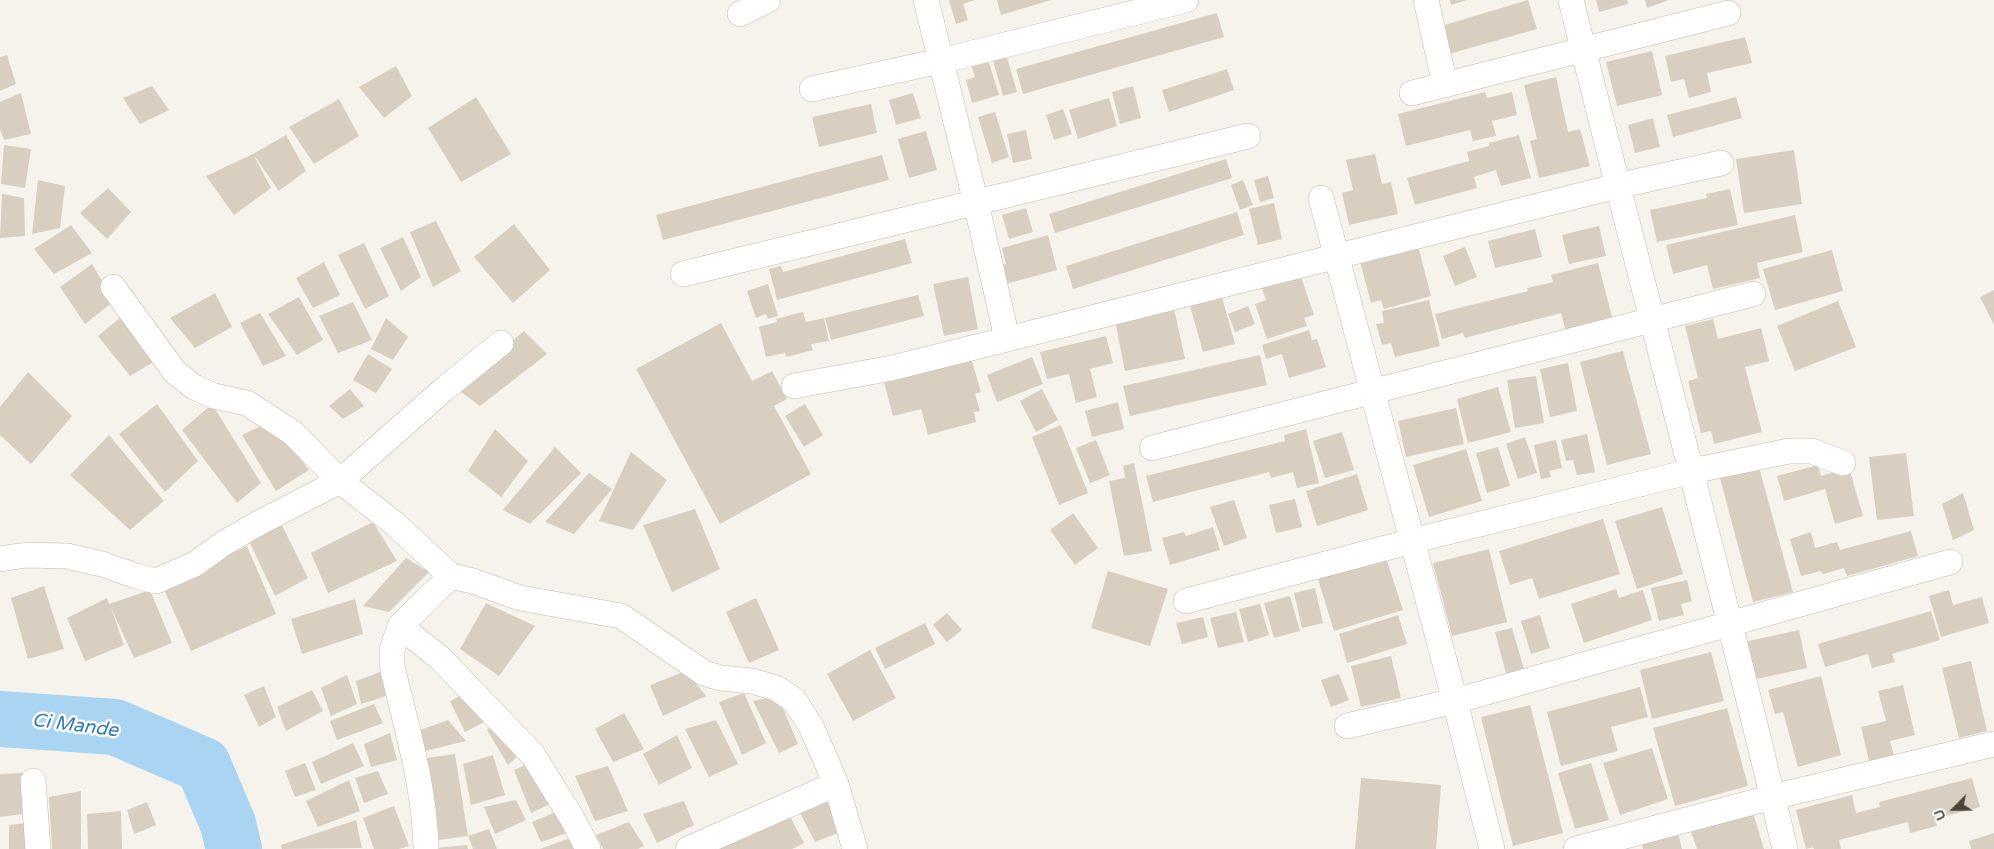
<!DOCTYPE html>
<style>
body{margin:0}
#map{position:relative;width:1994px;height:849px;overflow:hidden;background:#f6f3ec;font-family:"Varela Round",sans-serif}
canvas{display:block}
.north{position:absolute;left:1929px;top:784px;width:50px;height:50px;-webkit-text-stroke:4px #fff;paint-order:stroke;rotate:247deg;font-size:14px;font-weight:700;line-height:20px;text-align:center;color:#4b4439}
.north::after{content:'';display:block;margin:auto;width:18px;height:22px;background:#4b4439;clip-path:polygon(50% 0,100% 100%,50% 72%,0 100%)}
</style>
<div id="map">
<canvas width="1994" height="849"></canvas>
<div class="north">U</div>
</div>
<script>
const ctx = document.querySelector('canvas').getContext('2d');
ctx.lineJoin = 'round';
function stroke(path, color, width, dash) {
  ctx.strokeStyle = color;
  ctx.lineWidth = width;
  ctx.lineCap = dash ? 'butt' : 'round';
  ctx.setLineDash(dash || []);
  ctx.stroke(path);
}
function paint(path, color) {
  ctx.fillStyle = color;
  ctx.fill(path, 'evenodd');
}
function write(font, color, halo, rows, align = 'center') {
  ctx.font = font + ' "Varela Round",sans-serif';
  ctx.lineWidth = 5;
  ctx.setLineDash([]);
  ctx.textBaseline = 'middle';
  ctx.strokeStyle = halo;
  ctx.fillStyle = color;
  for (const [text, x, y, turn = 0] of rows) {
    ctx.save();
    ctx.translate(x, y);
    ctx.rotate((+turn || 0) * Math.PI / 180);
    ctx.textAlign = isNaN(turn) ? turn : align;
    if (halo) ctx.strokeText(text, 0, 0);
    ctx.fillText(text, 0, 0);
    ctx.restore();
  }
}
const river = new Path2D(`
 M0,719L115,727L203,765L228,824L234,849`);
const building = new Path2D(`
 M949,0H975L963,4L968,20L956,24Z
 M997,0H1051L1001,15Z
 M1450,0H1467L1451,5Z
 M1528,0L1537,29L1449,54L1441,26Z
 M1596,0H1627L1628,4L1599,12Z
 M1645,0H1669L1647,8Z
 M1217,13L1224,37L1023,94L1016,69Z
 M1745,37L1752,63L1707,73L1711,92L1689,98L1684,79L1671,82L1665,56Z
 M1652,51L1662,95L1617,106L1606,62Z
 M1006,54L1017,92L1003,96L992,57Z
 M7,55L16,84L0,91V57Z
 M987,56L999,95L972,103L966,80L975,77L970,61Z
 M396,66L412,96L384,118L359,87Z
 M1227,69L1234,90L1169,112L1162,90Z
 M1556,77L1568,132L1580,129L1590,166L1539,178L1530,141L1537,139L1524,85Z
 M152,86L169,110L140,124L123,98Z
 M1133,86L1141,118L1120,124L1112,92Z
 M1485,92L1487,98L1512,92L1517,115L1492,121L1496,136L1473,141L1470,130L1406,146L1398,114Z
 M21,93L31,134L4,140L0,129V102Z
 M913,93L921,118L896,125L889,100Z
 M476,97L511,154L461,182L428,128Z
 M1736,97L1742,118L1673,137L1667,115Z
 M1109,98L1117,126L1078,139L1069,110Z
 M339,99L359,136L314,164L289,127Z
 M871,104L877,133L819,147L812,117Z
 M1063,109L1072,134L1054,140L1046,115Z
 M995,112L1009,157L992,163L978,117Z
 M1653,118L1660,147L1635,153L1628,125Z
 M1026,130L1032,159L1013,163L1007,134Z
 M926,131L937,170L909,178L898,139Z
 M286,135L306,171L279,191L253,154Z
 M1519,135L1531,178L1501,186L1496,170L1474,177L1477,188L1415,205L1407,178L1469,161L1467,152L1489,146V143Z
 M4,145L31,149L25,188L1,184Z
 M1794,150L1802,204L1744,213L1736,159Z
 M253,154L271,188L234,215L206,176Z
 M1375,154L1382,184L1391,182L1398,214L1349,225L1342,193L1353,190L1346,160Z
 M882,155L889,180L663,240L656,215Z
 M1226,159L1232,178L1055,233L1049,214Z
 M1268,176L1274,198L1260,202L1254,180Z
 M38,180L65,186L60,228L32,234Z
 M1243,180L1253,205L1240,210L1231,185Z
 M108,188L131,212L107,239L80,213Z
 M1730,189L1738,225L1657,242L1650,210L1707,198L1706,194Z
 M2,194L24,198L25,236L0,238Z
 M1274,203L1282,239L1258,245L1249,209Z
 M1026,208L1033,232L1009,239L1002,215Z
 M1237,212L1244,235L1073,289L1066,266Z
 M1795,215L1803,252L1757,263L1760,278L1713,289L1707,265L1673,274L1666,245Z
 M436,221L461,271L433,287L410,232Z
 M514,224L550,270L513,303L474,257Z
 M71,225L92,253L54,274L34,249Z
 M1599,226L1606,256L1569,264L1562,235Z
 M1535,229L1542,257L1495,268L1488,241Z
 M1048,235L1057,270L1006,284L1001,266L1006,264L1002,248Z
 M403,237L421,277L401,291L380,248Z
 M905,239L912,263L777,300L769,269L781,266L783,272Z
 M1417,242L1431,296L1384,309L1381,300L1371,303L1359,258Z
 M364,243L389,296L365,309L338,255Z
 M1465,247L1477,277L1455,286L1443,256Z
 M1832,250L1843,291L1775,310L1763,269Z
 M324,262L340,295L313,308L296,278Z
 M1598,263L1613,320L1566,332L1561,313L1465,338L1463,333L1442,339L1435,314L1528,291L1527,288L1553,282L1551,275Z
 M92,264L114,301L85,324L60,287Z
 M1299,271L1314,315L1304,318L1307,326L1267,339L1255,304L1266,300L1260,283Z
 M968,277L978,329L944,336L933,284Z
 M768,284L778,316L768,319L766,314L756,318L747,291Z
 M1994,290V325L1980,297Z
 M215,293L232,327L195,348L170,318Z
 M918,295L924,316L831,340L825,318Z
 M299,297L323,340L297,355L268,314Z
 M1222,297L1235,344L1203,352L1190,306Z
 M1429,300L1440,346L1395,357L1391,343L1382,345L1376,324L1384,323L1382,311Z
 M1838,301L1856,347L1795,371L1777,326Z
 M353,302L372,340L338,353L319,316Z
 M1173,304L1185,359L1125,371L1114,316Z
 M1248,306L1255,324L1235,332L1228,314Z
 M803,312L806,322L824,318L829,341L811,344L813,350L786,357L785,353L766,357L759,327L777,322L776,319Z
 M126,313L162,357L130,376L98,336Z
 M260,313L286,356L263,366L240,323Z
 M386,318L408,337L393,360L371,349Z
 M1713,319L1718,339L1761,328L1769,361L1745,367L1762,432L1714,444L1711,431L1701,433L1688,381L1698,378L1685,326Z
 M721,323L752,381L772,371L787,399L774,406L811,474L720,524L636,369Z
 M1309,330L1312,340L1317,339L1326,367L1289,378L1282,354L1266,359L1262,345Z
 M524,331L547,354L480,406L457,389Z
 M1106,336L1113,363L1090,369L1097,397L1076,403L1069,374L1047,379L1040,352Z
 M1623,351L1651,454L1607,465L1580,362Z
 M368,354L392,369L376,393L353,380Z
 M1260,355L1267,385L1130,416L1123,386Z
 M1032,357L1043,384L997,402L987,375Z
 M971,358L981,392L975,394L980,411L974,412L976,422L928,435L921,409L893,416L884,382Z
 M1568,363L1577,411L1550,417L1540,369Z
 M28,372L72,416L31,464L0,435V407Z
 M1536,376L1544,423L1515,428L1507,380Z
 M1498,387L1511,432L1468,443L1457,399Z
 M350,389L364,406L343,419L329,406Z
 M1042,389L1058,420L1036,432L1020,401Z
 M1118,402L1124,429L1092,437L1085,411Z
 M157,404L198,461L165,492L119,434Z
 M212,404L261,483L237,503L182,430Z
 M805,404L823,435L804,447L785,416Z
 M1456,408L1464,444L1406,457L1398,421Z
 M271,421L309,470L276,491L242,435Z
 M1061,425L1088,493L1059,505L1032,437Z
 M495,429L528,461L501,497L468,471Z
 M1306,429L1319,483L1297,488L1293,472L1271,478L1269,472L1153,502L1146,476L1285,441L1284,435Z
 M1342,432L1354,470L1325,478L1313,441Z
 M1587,434L1595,472L1577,475L1573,460L1566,461L1561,440Z
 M109,435L164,501L130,530L70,475Z
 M1525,437L1537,473L1518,479L1506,444Z
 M1096,440L1110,475L1090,483L1076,448Z
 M1556,440L1562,468L1549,471L1551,477L1541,479L1534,445Z
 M555,447L581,473L530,524L503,510Z
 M1498,447L1510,486L1487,493L1476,453Z
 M1466,449L1482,501L1429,517L1413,465Z
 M631,452L667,480L633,530L599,521Z
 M1906,453L1914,516L1877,520L1869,457Z
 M1134,463L1152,551L1124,556L1109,481L1125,478L1123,466Z
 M1818,465L1821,476L1849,468L1863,516L1835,524L1825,489L1784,501L1777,476Z
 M1759,467L1793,592L1753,602L1720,478Z
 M589,473L612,489L574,534L545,522Z
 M1357,474L1368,510L1317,526L1306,491Z
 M1963,493L1974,530L1953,540L1942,504Z
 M1295,499L1302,527L1276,533L1269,505Z
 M1234,500L1247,538L1224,546L1210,507Z
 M1662,507L1683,574L1637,589L1615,521Z
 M695,509L720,569L672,592L643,525Z
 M1073,513L1098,548L1075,565L1050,530Z
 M1603,519L1620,574L1539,599L1532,578L1510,585L1499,551Z
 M280,521L308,578L275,596L248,539Z
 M373,522L397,561L328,593L311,553Z
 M1213,527L1220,550L1170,565L1162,538L1184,532L1186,536Z
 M1911,531L1918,556L1847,576L1844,568L1823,574L1821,571L1801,576L1790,539L1811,532L1815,548L1837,542L1840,550Z
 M247,546L276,614L191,651L163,587Z
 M1489,549L1507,622L1452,636L1433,563Z
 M406,558L429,572L389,612L363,606Z
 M1386,558L1403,610L1334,631L1318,579Z
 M1108,571L1168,589L1150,646L1091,628Z
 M1687,580L1692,601L1681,604L1684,615L1659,621L1651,588Z
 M44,586L64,649L28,659L11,598Z
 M1315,588L1323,623L1302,628L1294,593Z
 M1616,589L1619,598L1643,590L1652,620L1584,643L1571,604Z
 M150,590L172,643L134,658L111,608L124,645L85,661L67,618L107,598L109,604Z
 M1949,590L1953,605L1982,597L1989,623L1941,637L1929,596Z
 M1290,596L1300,631L1274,638L1264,603Z
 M756,598L779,650L749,663L726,612Z
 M355,599L363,634L302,654L291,619Z
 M486,603L535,626L499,676L460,649Z
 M1260,604L1269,635L1248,642L1239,609Z
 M1931,611L1940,640L1892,654L1895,662L1872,668L1868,654L1825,667L1818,644Z
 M1236,612L1244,642L1218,648L1210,618Z
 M947,613L962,630L947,642L933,625Z
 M1398,615L1407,644L1347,663L1339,634Z
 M1540,615L1550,648L1531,654L1521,621Z
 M1203,617L1208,637L1182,644L1176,623Z
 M925,623L935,644L885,669L875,648Z
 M1512,628L1525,673L1507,677L1495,632Z
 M1799,630L1807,668L1752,680L1744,642Z
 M870,650L896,698L853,721L827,674Z
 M1711,652L1724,701L1652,719L1640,670Z
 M1391,656L1401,698L1361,707L1351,666Z
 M1971,661L1987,731L1959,738L1942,668Z
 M686,671L706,696L663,716L650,685Z
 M380,672L389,695L361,704L356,681Z
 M1339,674L1349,700L1331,707L1321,680Z
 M347,675L357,704L331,716L321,688Z
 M1821,676L1841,755L1798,767L1783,712L1775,714L1768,690Z
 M1903,685L1915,735L1890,741L1895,759L1870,765L1861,727L1886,721L1878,691Z
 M264,686L276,717L259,727L244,695Z
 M1640,687L1648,717L1611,727L1618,751L1561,766L1547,712Z
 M312,690L323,711L286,731L277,707Z
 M468,692L486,721L465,732L450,701Z
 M744,693L766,743L742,755L719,702Z
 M778,696L798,744L779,753L753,701Z
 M374,704L383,723L337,740L330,721Z
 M1530,705L1563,833L1513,846L1481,717Z
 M1727,708L1748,786L1675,806L1653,728Z
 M624,713L644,749L613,762L595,729Z
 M448,720L466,741L425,751L420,730Z
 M716,720L738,764L709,777L685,729Z
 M496,721L521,753L508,765L487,730Z
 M390,733L397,760L371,767L364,744Z
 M677,735L692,768L659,785L643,754Z
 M353,743L364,766L321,784L312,762Z
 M1652,748L1668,799L1620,815L1603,763Z
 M455,754L468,836L489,829L497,849H473L468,836L439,840L427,758Z
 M493,755L505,795L471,805L463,764Z
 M532,762L554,802L531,813L514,770Z
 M305,763L316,790L295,797L285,771Z
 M1591,763L1609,820L1575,829L1558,773Z
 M608,766L628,811L595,821L575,776Z
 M378,771L388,794L364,803L355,778Z
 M23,773L29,813L0,817V774Z
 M1361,778L1441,785L1436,849H1355Z
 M1972,778L1980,807L1935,819L1937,826L1910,833L1908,822L1839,840L1841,849H1814L1813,847L1806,849L1796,810L1852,795L1856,813L1880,807L1879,802Z
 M349,780L360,811L318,827L306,801Z
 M81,791V849H52L49,797Z
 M827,791L843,831L815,842L796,805Z
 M516,800L526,820L495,834L484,807Z
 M684,801L694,825L657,843L643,814Z
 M147,802L156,825L134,834L127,810Z
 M394,806L409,846L399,849H374L363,818Z
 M1751,806L1764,849H1697L1689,826Z
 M785,807L804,843L792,849H703Z
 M560,810L573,831L541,842L532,822Z
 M121,811L122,849H88L87,814Z
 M356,820L362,848L282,849L281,845Z
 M629,822L644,846L638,849H603L596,835Z
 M29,823L30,849H9V825Z
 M1678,833L1682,849H1643L1642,843Z
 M1994,833V849H1971L1969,841Z
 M570,838L575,849H540Z
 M467,845L468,849H435V848Z`);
const street = new Path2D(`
 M926,0L976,203L1007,338
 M1426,0L1445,85
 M1571,0C1641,283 1718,565 1785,849
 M740,14L768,0
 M812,89L940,61L1186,0
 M1412,93L1728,13
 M1321,198L1455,701L1492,849
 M683,274L1248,136
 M113,287L175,372L194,387L214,396L247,403L293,433L340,481L443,390L501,343
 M794,386L892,368L1617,186L1721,163
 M1152,448L1753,294
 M0,559L27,555L67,556L102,564L136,576L156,581L195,564L224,543L257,524L340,481L395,524L451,576L473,581L520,598L621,616L704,673L720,678L752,681L776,688L794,700L811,726L836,784L855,849
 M1186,601L1412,541L1692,471L1789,451H1812L1843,463
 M400,626L441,659L533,755L572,818L588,849
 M1347,726L1455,701L1950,562
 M33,781L38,849
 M426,849C425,787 406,726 392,666V650L400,626L451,576
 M688,849L836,784
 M1576,849L1773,797L1994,744`);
const waterNames = [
 ["Ci Mande",75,726,7]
];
stroke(river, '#a9d4f2', 56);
paint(building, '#d8cfc1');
stroke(street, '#c2bbae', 26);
stroke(street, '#fff', 25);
write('italic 19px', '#2e7ab2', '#fff', waterNames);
</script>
